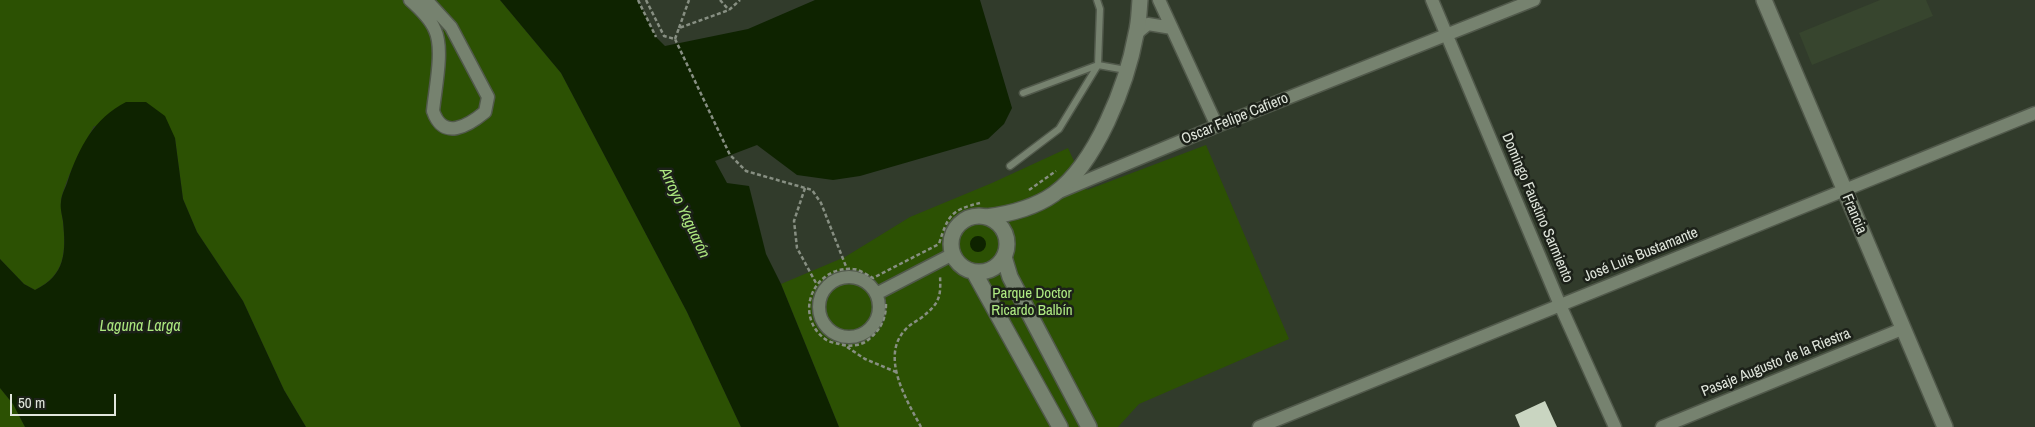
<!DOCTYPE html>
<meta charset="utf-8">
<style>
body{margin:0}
#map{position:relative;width:2035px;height:427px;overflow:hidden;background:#313b2b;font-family:"Archivo Narrow",sans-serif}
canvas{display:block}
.scale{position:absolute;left:10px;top:394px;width:106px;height:22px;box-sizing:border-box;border:2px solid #e0e6dc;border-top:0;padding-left:6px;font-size:15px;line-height:18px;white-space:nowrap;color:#e0e6dc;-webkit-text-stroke:4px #1c2119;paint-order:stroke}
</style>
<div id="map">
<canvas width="2035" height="427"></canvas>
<div class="scale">50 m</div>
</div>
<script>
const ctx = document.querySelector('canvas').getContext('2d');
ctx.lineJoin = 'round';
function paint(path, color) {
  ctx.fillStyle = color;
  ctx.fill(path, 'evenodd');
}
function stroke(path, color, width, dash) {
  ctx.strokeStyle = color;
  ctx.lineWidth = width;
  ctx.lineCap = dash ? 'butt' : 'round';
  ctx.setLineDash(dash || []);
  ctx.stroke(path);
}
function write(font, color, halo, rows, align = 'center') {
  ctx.font = font + ' "Archivo Narrow",sans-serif';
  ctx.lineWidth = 5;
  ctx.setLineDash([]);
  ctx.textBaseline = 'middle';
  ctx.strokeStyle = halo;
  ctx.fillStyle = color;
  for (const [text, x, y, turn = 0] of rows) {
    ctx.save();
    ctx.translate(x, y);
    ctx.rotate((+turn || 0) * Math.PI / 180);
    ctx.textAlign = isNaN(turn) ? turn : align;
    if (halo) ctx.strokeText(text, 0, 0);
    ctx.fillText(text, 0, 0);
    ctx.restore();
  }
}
const built = new Path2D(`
 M1880,0H1926L1933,16L1812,65L1799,33Z`);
const green = new Path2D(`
 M0,0H500L561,73L687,312L741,427H306L284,390L243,301L197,232L183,199L175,138L94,126C81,150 68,173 61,199C60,206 62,215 63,222C66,253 65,275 35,290L24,284L0,259Z
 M1206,145L1289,339L1139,404L1118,427H839L781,284L845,257L910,217L992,183L1068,148L1087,190Z
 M0,388L13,404L25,427H0Z`);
const water = new Path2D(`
 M500,0H638L656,37L665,46L748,29L815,0H980L1012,108L1004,124L988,139L860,176L833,180L797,175L757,145L715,161L727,183L749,186L766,254L781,284L839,427H741L687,312L561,73Z
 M126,102H146L165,116L175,138L183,199L197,232L243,301L284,390L306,427H25L13,404L0,388V259L24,284L35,290C66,275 66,252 63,221C62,215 60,208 61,202C61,195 66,187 68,180C79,148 94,118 126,102Z
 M970 244a8 8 0 1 1 16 0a8 8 0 1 1-16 0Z`);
const building = new Path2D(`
 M1545,401L1557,427H1520L1515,415Z`);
const path = new Path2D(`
 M638,0L656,37
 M646,0L664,36L675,39
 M720,0L729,10
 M679,28L689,0
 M675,39L730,155L746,171L812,190L821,203L847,269
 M675,39L679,28L729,10L740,0
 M805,188L794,221L797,248L816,283
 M1029,190L1056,171
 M886,304C886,320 880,330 868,340C861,346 848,347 839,344C835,343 829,342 825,339C793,315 813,266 853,269C859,269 867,275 873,278L939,244C948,215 951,210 980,203
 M847,347L865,359L896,372
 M921,427C906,399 878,354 908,327C912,323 917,321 921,318C940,303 941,297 940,275`);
const lane = new Path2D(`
 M1097,0L1100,9L1098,65L1126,70
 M1010,166L1059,129L1098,65L1023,93`);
const street = new Path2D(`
 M410,0C419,8 430,18 435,30C444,49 435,89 433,111C443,141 468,126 485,112L488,97L451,27L429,3L420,0
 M1159,0L1217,126
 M1432,0L1560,305L1615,427
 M1136,34L1148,24L1172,28
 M1059,192L1217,126L1534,0
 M819 307a30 30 0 1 1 60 0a30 30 0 1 1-60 0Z
 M876,294L953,254
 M1259,427L2035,113
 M1662,427L1902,329`);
const secondary = new Path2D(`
 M1764,0L1945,427
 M951 244a28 28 0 1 1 56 0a28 28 0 1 1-56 0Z
 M986,217C1010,214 1034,208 1054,194C1096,164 1127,84 1136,34C1139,23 1139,11 1140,0
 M1004,257L1010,277L1089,427
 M974,272L1060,427`);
const streetNames = [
 ["Oscar Felipe Cafiero",1235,119,-22],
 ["Domingo Faustino Sarmiento",1537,208,67],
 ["Francia",1854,214,67],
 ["José Luis Bustamante",1641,255,-22],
 ["Pasaje Augusto de la Riestra",1776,363,-22]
];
const parkNames = [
 ["Parque Doctor",1032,294],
 ["Ricardo Balbín",1032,311]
];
const waterNames = [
 ["Arroyo Yaguarón",684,213,65],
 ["Laguna Larga",140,327]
];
paint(built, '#37452e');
paint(green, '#2c5103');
paint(water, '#0e2300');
paint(building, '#c9d5c1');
stroke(lane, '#51594b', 9);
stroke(street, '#51594b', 15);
stroke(secondary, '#51594b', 18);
stroke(path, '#878f82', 2.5, [4, 2.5]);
stroke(lane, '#76826f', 6);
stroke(street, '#76826f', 12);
stroke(secondary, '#76826f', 15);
write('15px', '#e0e6dc', '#1c2119', streetNames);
write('15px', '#afeb83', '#1c2119', parkNames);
write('italic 16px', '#ace77f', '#1c2119', waterNames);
</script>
